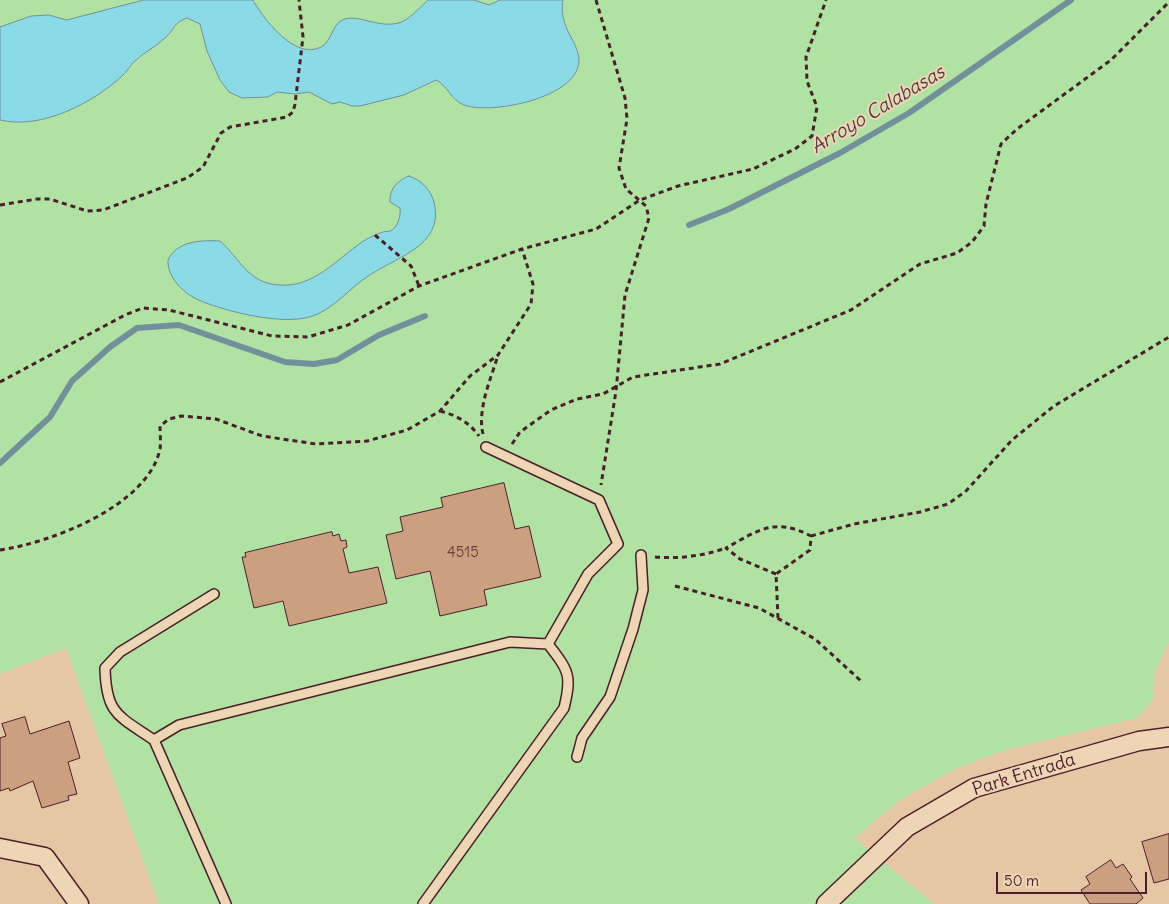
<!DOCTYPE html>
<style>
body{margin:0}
#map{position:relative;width:1169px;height:904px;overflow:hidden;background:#e5c7a6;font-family:Delius,sans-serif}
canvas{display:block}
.scale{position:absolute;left:996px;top:872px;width:151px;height:22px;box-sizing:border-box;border:2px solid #4a1f2b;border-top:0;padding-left:6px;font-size:15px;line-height:18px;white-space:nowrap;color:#4a1f2b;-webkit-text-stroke:4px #edd5b5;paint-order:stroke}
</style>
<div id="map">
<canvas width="1169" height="904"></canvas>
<div class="scale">50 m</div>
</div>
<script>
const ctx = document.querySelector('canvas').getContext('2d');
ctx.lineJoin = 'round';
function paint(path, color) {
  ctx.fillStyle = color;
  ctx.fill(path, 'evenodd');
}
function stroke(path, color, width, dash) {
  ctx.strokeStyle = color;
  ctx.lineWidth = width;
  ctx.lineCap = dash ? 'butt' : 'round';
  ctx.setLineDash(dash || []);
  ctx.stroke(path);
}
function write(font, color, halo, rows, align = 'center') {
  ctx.font = font + ' Delius,sans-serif';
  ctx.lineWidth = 4;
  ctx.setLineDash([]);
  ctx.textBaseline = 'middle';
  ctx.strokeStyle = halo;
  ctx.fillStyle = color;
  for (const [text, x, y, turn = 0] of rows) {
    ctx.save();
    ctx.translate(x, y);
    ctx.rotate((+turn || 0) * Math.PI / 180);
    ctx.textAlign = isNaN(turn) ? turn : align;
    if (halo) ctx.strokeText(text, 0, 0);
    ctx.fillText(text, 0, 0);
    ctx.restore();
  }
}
const green = new Path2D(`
 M0,0H1169V641L1155,672L1153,700L1137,718L1005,750L957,768L903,798L854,838L934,904H159L66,648L0,674Z`);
const water = new Path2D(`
 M144,0H253C264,20 298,64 324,45C333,37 333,22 345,19C353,17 361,19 368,21C401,29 405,22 428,0H474L489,5L500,0H563C558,28 579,41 579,61C578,98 491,115 464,105C451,100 447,85 436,80L404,95L360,106H352L340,102L332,104L309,92L295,94L277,92L268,97L242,98L229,92L220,80L207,51L200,24L187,18C173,23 175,29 165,38C156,47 144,52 135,61C130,65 127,72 122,76C93,103 41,130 0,120V27L31,16L49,15L66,20Z
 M409,176C421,180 431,190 434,202C445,248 393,257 364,279C347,291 330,312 309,317C281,325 228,312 201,301C185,295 167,278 168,260C177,241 200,240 220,241C240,258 247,283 279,285C313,288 336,260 362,242C368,238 376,234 383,232C385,231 388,232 390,231C398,228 401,215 400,208L390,202C389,189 398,180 409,176Z`);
const stream = new Path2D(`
 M689,225L729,209L840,153L909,113L1071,0
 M0,463L50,417L72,381L110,347L137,328L179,325L285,362L314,364L337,360L379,335L425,316`);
const building = new Path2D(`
 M504,483L515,529L529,526L541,577L484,590L487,605L440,616L430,571L396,579L386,535L403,531L400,517L443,507L441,498Z
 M332,532L333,536L339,534L341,541L346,540L347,547L343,549L349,573L378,567L387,603L289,626L283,601L254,608L242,557H246L245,553Z
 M25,717L30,734L69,721L80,758L68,762L77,794L68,796L69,800L42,808L33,781L10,791L9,788L0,791V738L6,736L2,724Z
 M1169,834V879L1154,883L1142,842Z
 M1111,860L1116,868L1123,864L1132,877L1130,879L1143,898L1136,904H1090L1081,890L1090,884L1086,877Z`);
const path = new Path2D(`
 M596,0L625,98L627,119L619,168L626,189L646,206L649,218L625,295L616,391L601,485
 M0,205L37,199H50L87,211L103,210L187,178L203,167L221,133L230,127L287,117L293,112L295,104L303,37L299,0
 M375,235L411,266L419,286
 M0,382L125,315L143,308L169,310L272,336L308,337L348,325L419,286L522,249L596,229L640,200L678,186L753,169L795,149L812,136L817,107L807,81L806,57L826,0
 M440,411C456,415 469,422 479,436
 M483,434C477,409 491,379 498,355
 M512,444L520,432L551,410L577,399L603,394L633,377L720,364L851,310L920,264L957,253L972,242L984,226L986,204L1001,144L1017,129L1111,60L1169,2
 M811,536L854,524L920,512L948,504L966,491L1012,440L1054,406L1169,337
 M0,550C50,543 148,506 160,449C161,442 160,433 160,426L169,419L181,416L216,419L262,436L316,444L367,441L407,430L440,411L470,376L498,355L531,304L533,284L522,249
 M655,557C679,559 703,556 726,548
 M776,574L740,559L726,548C759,530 774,517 811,536L810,550L776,574L778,618
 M675,586L759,608L815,639L861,681`);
const lane = new Path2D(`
 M486,447L599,500L618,544L588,574L548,644
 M214,594L120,652L105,668C106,715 119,716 154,740L179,725L510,642L548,644C569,671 572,675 564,708L423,904
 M154,740L226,904
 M577,757L582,738L610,697L633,629L643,590L641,555`);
const street = new Path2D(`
 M0,848L45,857L79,904
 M826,904L907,827L974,788L1139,741L1169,737`);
const numberNames = [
 ["4515",463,553]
];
const streetNames = [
 ["Park Entrada",1024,775,-17]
];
const waterNames = [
 ["Arroyo Calabasas",878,110,-31]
];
paint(green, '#b0e2a3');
paint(water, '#8bdbe7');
stroke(water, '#71909c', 1);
stroke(stream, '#71909c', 6);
paint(building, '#cb9f7f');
stroke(building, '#4a1f2b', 1);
stroke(lane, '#4a1f2b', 12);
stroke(street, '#4a1f2b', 21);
stroke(path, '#4a1f2b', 3, [5, 4]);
stroke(lane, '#edd5b5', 9);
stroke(street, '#edd5b5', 18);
write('15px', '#6a3f40', null, numberNames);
write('18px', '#4a1f2b', '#edd5b5', streetNames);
write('italic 19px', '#543b47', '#edd5b5', waterNames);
</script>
